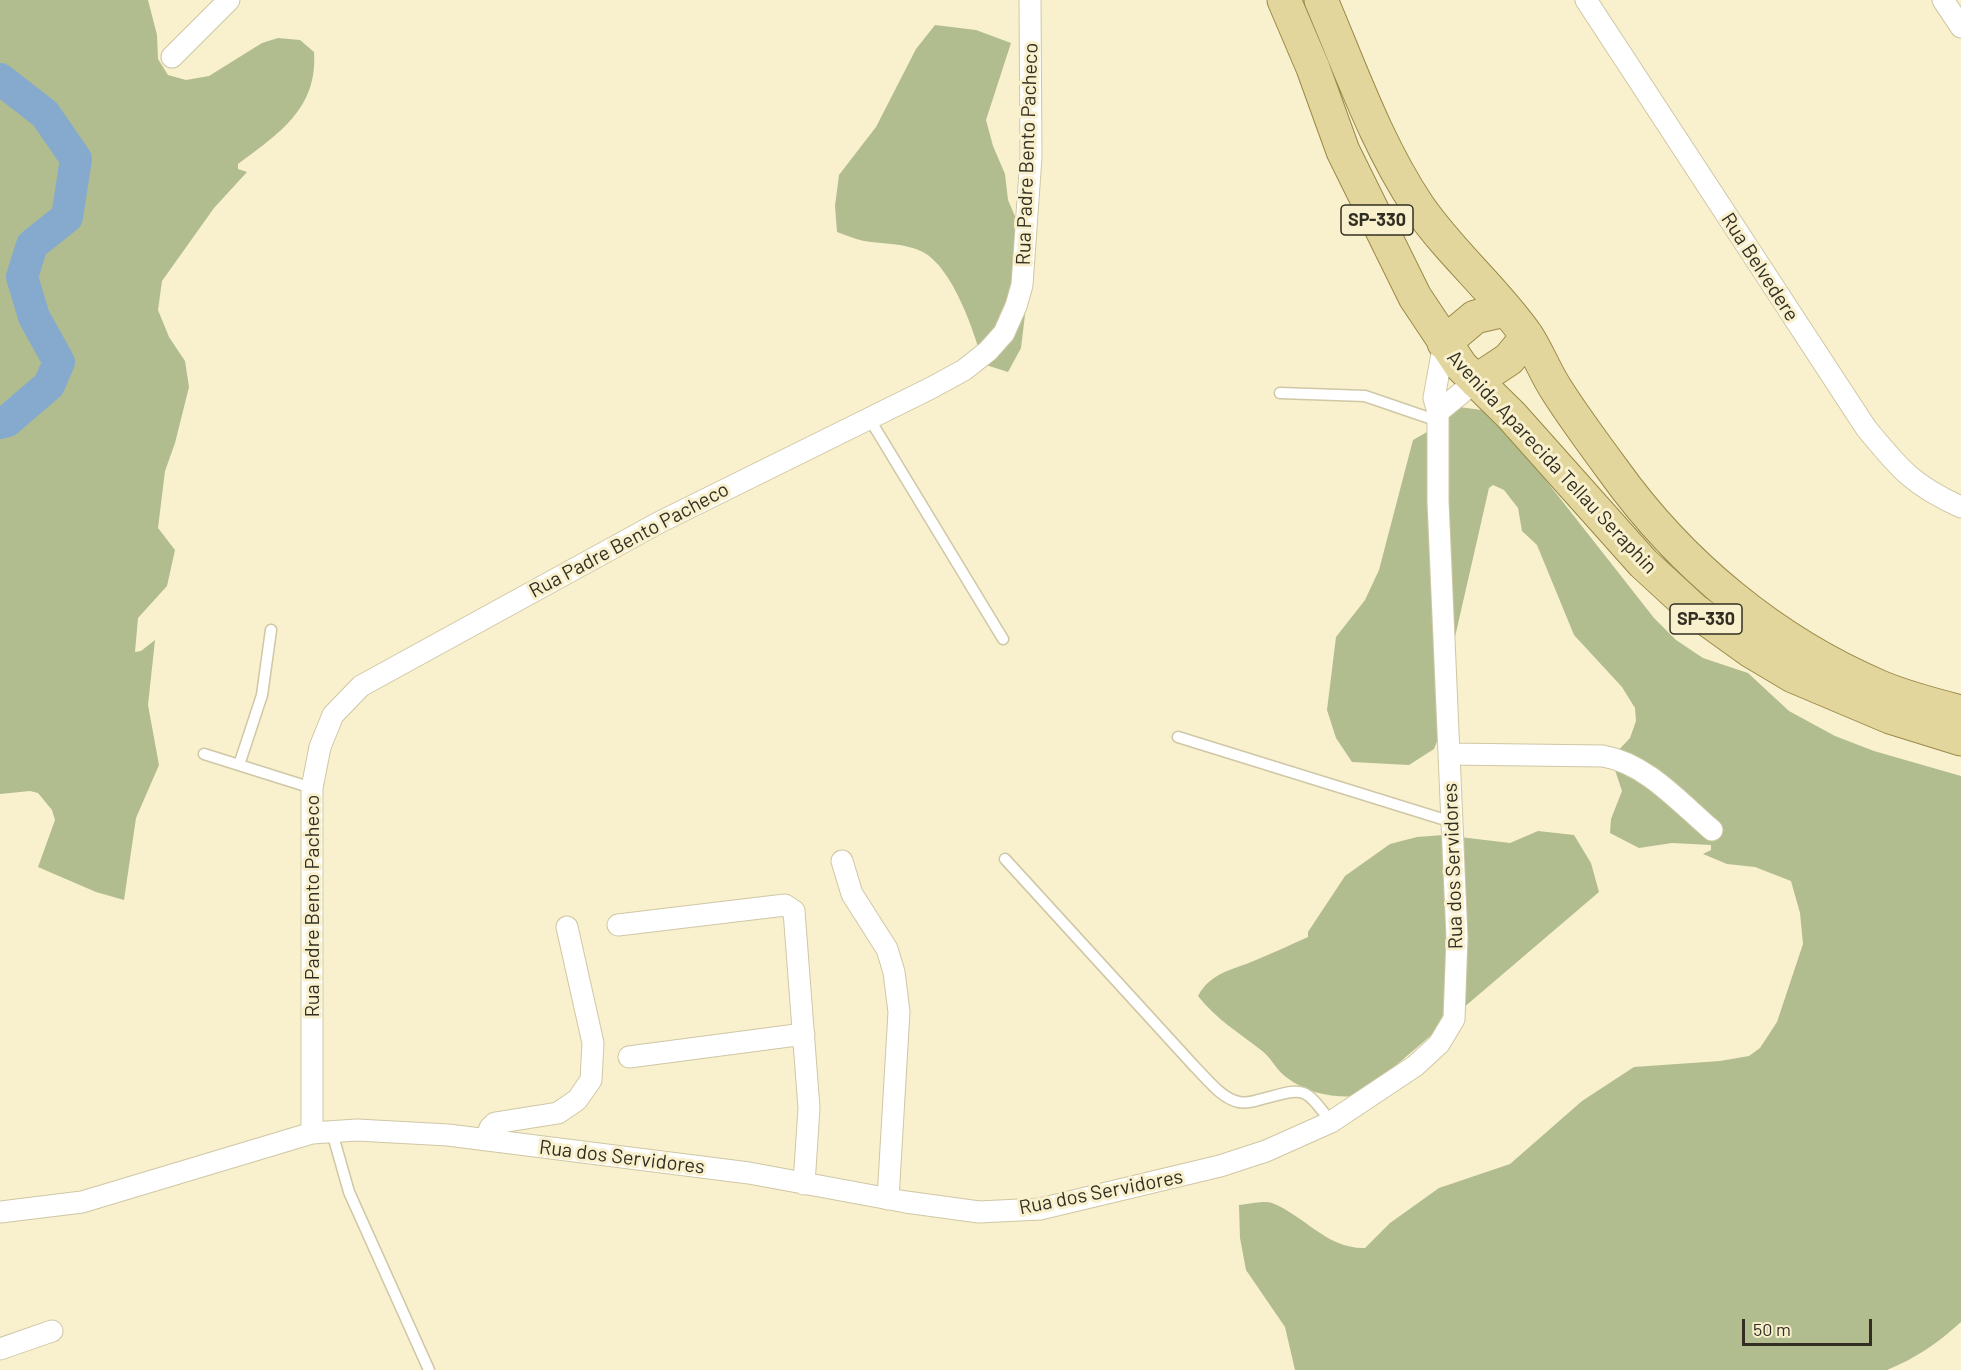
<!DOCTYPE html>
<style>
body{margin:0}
#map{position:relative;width:1961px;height:1370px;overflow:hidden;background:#f9f0ce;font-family:Barlow,sans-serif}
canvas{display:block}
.scale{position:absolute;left:1742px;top:1319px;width:130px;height:27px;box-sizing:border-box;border:3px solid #322f22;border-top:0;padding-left:8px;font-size:18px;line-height:21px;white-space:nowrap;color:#322f22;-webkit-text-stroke:4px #f9f0ce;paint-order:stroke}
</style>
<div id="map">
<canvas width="1961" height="1370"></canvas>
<div class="scale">50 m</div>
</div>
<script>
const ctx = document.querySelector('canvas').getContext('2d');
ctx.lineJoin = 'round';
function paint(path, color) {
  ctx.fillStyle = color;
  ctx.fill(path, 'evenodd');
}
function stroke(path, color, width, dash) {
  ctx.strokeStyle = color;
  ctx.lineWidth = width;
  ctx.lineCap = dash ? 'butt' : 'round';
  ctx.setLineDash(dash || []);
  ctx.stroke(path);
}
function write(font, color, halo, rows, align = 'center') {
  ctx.font = font + ' Barlow,sans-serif';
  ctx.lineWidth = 6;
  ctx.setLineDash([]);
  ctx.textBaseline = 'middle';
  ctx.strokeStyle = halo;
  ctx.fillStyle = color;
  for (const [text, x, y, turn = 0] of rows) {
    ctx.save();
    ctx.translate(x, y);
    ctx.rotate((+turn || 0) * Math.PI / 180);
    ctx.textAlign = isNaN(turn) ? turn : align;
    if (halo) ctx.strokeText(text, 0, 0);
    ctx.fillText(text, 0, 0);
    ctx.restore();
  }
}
const forest = new Path2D(`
 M0,0H148L157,35L158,59L168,75L186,80L209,76L262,43L278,38L300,40L314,52C318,109 278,134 238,164V169L247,172L214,208L162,281L158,310L169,337L185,361L189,387L175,443L165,471L158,528L175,550L167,586L138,618L135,652L141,651L155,640L148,705L159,765L136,818L124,900L96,892L38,867L55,820L52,810L38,793L30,791L0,794Z
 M935,25L976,30L1011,43L986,120L993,146L1005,174L1008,200L1020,228L1029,281L1021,348L1008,372L983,364C975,333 953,268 923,252C905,243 883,244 864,241C855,239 846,235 837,232L835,206L839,175L876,127L916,49Z
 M1459,407L1482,410L1508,432L1654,618L1676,640L1703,658L1748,673L1789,711L1835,736L1874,751L1961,776V1322C1938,1343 1916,1358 1887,1370H1295L1285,1327L1246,1270L1240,1238L1239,1205C1249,1204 1264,1200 1272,1203C1305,1216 1327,1249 1365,1248L1390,1223L1439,1188L1510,1164L1582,1101L1634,1067L1720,1061L1749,1056L1760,1048L1777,1022L1803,944L1800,913L1791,881L1755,867L1727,864L1703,854L1711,850V845L1672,843L1639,848L1610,833L1611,819L1622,791L1611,758L1630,738L1636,721L1635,708L1622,687L1574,635L1537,545L1522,531L1518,508L1504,490L1493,485L1489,488L1455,637L1444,724L1434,749L1409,765L1352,762L1336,738L1327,710L1336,637L1365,600L1379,570L1413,440L1434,428Z
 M1538,831L1574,835L1591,863L1599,892L1360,1096C1333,1098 1308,1094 1286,1077C1276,1070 1271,1057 1261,1050C1238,1032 1216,1019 1198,996C1211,972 1233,970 1256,960C1273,953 1290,945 1308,937V932L1345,876L1390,844L1417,837L1443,835L1510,843Z`);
const river = new Path2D(`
 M0,79L45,114L76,159L67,217L32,245L22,277L34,317L59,362L49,385L7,421L0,423`);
const service = new Path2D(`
 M1280,393L1365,396L1438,421
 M869,418L1003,639
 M1178,737L1452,822
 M204,754L312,788
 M239,765L262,695L271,630
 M1005,859L1195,1067C1207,1079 1222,1099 1239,1102C1246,1104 1255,1101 1262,1099C1305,1088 1303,1085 1331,1122
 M332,1132L349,1192L429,1370`);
const minor = new Path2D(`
 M1586,0L1866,428C1899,468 1912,485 1961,507
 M1943,0L1961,27
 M172,57L229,0
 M1438,412L1476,381
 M1449,754L1603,756C1647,764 1679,802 1712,830
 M842,861L852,894L887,949L894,972L899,1012L888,1199
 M618,925L785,905L794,911L809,1108L804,1184
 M629,1057L804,1034
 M312,1133V788L320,747L333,715L361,686L660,522L931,388L964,370L988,351L1004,333L1016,306L1022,285L1031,157L1030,0
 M486,1140L490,1128L495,1123L558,1113L577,1100L591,1080L593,1043L567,927
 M0,1212L82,1202L312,1133L357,1130L448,1135L749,1173L906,1202L979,1212L1040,1209L1220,1166L1266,1151L1331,1122L1415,1066L1439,1044L1454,1019L1457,938L1438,501V412L1434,398L1444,343
 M0,1349L52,1331`);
const primary = new Path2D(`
 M1284,0L1313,68L1343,151L1415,297L1461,366L1511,415L1643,563L1694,610L1751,651L1793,676L1890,717L1961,739
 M1321,0C1351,70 1376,143 1418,206C1450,253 1495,290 1527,336C1538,353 1545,372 1556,389C1573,416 1593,443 1613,470C1680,564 1774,642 1880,687C1906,698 1934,705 1961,712
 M1444,343L1475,317L1505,310
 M1476,381L1509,359L1527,337`);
const shields = [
 [1377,220,72],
 [1706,619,72]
];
const shieldNames = [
 ["SP-330",1377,220],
 ["SP-330",1706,619]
];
const streetNames = [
 ["Rua Padre Bento Pacheco",1027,154,-88],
 ["Rua Belvedere",1760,267,57],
 ["Avenida Aparecida Tellau Seraphin",1552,462,47],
 ["Rua Padre Bento Pacheco",629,540,-28],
 ["Rua dos Servidores",1453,866,-92],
 ["Rua Padre Bento Pacheco",312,906,-90],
 ["Rua dos Servidores",622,1157,7],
 ["Rua dos Servidores",1101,1192,-11]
];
paint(forest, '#b1bd8e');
stroke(river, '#86aace', 32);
stroke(service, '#cfc7a5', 13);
stroke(minor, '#cfc7a5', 23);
stroke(primary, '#998a47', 35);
stroke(service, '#fff', 10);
stroke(minor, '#fff', 21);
stroke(primary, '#e3d69d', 33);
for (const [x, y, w] of shields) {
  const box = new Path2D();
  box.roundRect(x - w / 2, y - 15, w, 30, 4.5);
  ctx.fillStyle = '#f9f0ce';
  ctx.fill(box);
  stroke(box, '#322f22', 1.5);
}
write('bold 18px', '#322f22', null, shieldNames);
write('20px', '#322f22', '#f9f0ce', streetNames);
</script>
